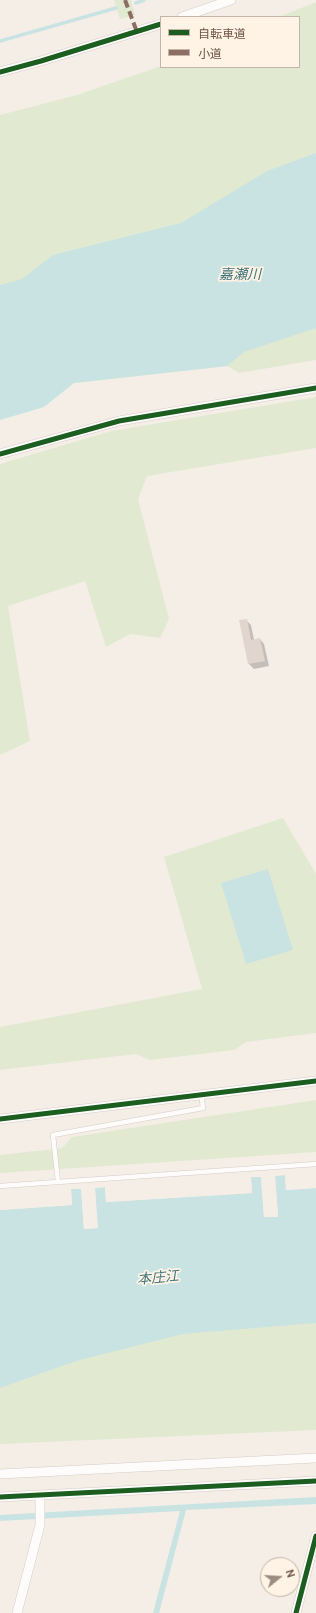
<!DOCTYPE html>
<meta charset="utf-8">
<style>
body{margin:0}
#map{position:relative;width:316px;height:1613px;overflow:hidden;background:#f4eee6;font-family:Cabin,"Noto Sans JP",sans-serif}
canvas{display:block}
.legend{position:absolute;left:160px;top:16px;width:140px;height:52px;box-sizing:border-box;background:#fef3e5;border:1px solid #c5b4a7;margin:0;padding:5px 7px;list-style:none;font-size:12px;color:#6f5549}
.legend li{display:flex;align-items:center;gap:8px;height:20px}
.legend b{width:20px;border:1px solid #c5b4a7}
.north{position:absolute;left:260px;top:1557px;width:40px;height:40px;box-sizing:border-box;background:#fef3e5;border:1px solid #c5b4a7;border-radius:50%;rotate:72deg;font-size:11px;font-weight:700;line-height:16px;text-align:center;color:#6f5549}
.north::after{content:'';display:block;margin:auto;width:14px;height:18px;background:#9e8b80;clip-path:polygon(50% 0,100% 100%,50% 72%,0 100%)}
</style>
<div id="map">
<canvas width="316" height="1613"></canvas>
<ul class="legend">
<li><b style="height:5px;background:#1b5e20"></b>自転車道</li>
<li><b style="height:5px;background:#8d6e63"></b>小道</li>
</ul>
<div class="north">N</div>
</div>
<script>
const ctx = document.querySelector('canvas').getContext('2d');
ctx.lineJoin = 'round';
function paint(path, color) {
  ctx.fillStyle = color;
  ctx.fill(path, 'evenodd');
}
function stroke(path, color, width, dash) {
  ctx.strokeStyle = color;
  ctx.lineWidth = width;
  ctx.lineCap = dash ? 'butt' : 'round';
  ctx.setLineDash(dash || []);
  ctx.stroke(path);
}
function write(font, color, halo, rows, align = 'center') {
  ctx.font = font + ' Cabin,"Noto Sans JP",sans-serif';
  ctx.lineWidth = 3.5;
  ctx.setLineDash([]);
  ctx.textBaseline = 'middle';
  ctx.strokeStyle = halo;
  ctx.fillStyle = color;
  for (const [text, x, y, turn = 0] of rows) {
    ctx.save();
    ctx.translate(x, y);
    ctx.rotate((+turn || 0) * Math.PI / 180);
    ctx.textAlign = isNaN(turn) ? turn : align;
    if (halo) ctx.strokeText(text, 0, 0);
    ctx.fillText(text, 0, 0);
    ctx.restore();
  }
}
const green = new Path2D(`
 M114,0H131L135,15L120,19Z
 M316,2V206L0,309V115L77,95L161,66L299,67V17H279Z
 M316,308V360L239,373L227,366L74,383Z
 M316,397V448L147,476L138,499L169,619L160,638L130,634L106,647L85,581L8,606L30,741L0,755V464L111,431Z
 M283,818L316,874V1033L246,1042L234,1050L150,1060L136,1054L0,1070V1027L202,989L164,857Z
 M316,1100V1152L0,1173V1155L62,1148L72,1137Z
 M316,1301V1430L0,1444V1357Z`);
const water = new Path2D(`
 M316,153V328L244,352L227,366L74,383L44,407L0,420V285L22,279L53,255L181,223L267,171Z
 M268,869L293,950L246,964L221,883Z
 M285,1175L286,1190L316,1188V1323L183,1334L76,1361L0,1388V1210L72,1205L71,1189H81L84,1229L97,1228L95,1188L105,1187L106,1202L252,1193L251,1177H261L264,1217L278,1216L275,1176Z
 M316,1497V1504L186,1510L159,1613H153L180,1511L0,1521V1515Z`);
const pier = new Path2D(`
 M274,1174H286L288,1188L316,1186V1188L286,1190L285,1175L275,1176L278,1217H264L261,1177H251L252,1193L106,1202L105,1187L95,1188L98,1228L84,1229L81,1189H71L72,1205L0,1210V1208L70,1203V1188L81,1187L83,1189L86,1227H96L93,1188L95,1186H106L108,1200L250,1191L249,1176L261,1175L263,1176L266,1215H275Z`);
const shadow = new Path2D(`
 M246,620L251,625L254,640L260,639L264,644L269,666L254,669L249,664L240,621Z`);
const stream = new Path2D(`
 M136,3L144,0
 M0,41L116,8`);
const building = new Path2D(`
 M247,619L251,640L260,638L265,661L248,664L239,620Z`);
const service = new Path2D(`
 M58,1182L53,1135L203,1108L202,1100
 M0,1186L316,1164`);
const minor = new Path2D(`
 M182,17L231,0
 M0,72L41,61L161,24
 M0,454L119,421L316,388
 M0,1119L316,1081
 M0,1474L316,1458
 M0,1497L316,1481
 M17,1613L40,1525V1495
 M296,1613L316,1536`);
const quiet = new Path2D(`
 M125,0L137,32`);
const cycleway = new Path2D(`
 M0,72L41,61L161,24
 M0,454L119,421L316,388
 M0,1119L316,1081
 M0,1497L316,1481
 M296,1613L316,1536`);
const waterNames = [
 ["嘉瀬川",240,275],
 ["本庄江",158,1278,-5]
];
paint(green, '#e1ead1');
paint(water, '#c9e3e3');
paint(pier, '#f4eee6');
paint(shadow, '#0003');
stroke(stream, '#c9e3e3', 3.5);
paint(building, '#e0d6ce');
stroke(service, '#d5cbc4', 5.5);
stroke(minor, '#d5cbc4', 10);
stroke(service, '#fdfcfb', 4.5);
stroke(minor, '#fdfcfb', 9);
stroke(quiet, '#8d6e63', 4, [8, 4]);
stroke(cycleway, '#1b5e20', 5);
write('italic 14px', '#41747b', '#fef3e5', waterNames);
</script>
